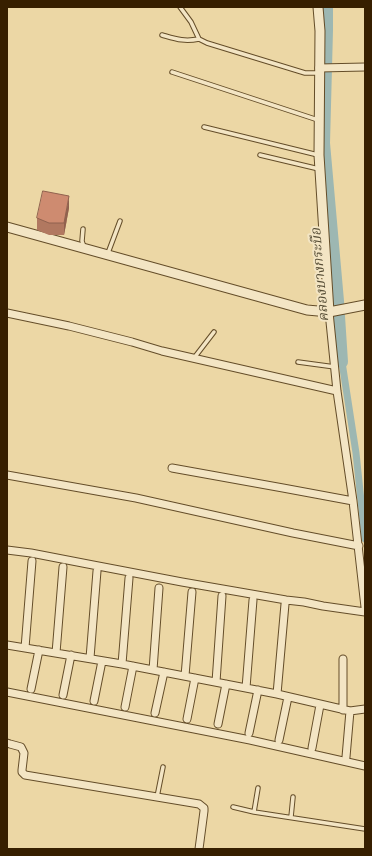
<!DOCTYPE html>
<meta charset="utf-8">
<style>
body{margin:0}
#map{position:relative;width:372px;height:856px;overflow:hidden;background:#ecd7a5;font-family:"Libre Caslon Text",serif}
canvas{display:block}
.frame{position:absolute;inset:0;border:8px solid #371f00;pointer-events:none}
</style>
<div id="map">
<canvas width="372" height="856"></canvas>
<div class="frame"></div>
</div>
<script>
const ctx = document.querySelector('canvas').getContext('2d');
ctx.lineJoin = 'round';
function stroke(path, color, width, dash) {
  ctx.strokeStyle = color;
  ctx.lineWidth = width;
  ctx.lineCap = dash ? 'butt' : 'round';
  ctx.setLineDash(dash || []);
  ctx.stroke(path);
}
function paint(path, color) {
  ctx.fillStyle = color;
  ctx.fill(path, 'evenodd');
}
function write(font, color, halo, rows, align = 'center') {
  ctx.font = font + ' "Libre Caslon Text","Noto Serif Thai",serif';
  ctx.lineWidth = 4;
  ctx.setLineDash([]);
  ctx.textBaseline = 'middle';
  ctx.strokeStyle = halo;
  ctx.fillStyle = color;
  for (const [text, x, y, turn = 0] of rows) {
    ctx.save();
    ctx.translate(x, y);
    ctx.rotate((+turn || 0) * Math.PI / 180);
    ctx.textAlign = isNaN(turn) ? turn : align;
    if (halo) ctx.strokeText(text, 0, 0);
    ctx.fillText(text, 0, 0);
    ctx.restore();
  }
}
const canal = new Path2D(`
 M342,362L356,453L365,539`);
const river = new Path2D(`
 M327,7V30L324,143L338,301L342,362`);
const service = new Path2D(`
 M180,7L191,22L199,39L207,43L305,73H319
 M162,35C176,39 184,42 199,39
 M172,72L318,120
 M204,127L318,155
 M260,155L319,169
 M83,229L82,241L84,247
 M108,253L120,221
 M194,358L214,332
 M298,362L335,367
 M258,788L254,812L365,829
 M157,797L163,767
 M233,807L254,812
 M291,817L293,797`);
const minor = new Path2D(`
 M319,68L365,67
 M329,312L337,391L353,501L365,607
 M7,313L69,326L132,342L162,351L337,391
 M172,468L283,488L353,501
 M7,475L136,498L293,533L359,546
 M7,550L31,553L93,565L182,582L286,600L304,602L323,606L365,612
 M7,645L122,664L277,694L350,711L365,709
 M25,648L32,561
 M56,653L63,567
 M90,658L97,571
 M343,659V710
 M122,664L129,578
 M153,670L159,588
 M185,676L192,592
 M216,682L222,596
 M246,688L253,600
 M31,689L39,650
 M7,692L250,740L365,766
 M277,694L285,604
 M63,695L71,655
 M94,701L102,661
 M125,707L133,666
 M155,713L164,672
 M187,719L195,678
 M218,724L226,684
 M249,733L258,690
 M279,740L288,697
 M7,743L10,744L21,747L24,753L22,770V772L25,775L199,804L204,808V811L199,849
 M312,748L320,705
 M346,757L350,711`);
const tertiary = new Path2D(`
 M318,7L320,31L319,155L329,312
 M7,227L307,310L329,312L365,305`);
const wall = new Path2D(`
 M69,208L64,235H49L37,230V218Z`);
const shadedWall = new Path2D(`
 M69,196V208L64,235V223Z`);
const building = new Path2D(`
 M43,191L69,196L64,223H49L37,218Z`);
const waterNames = [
 ["คลองบางกระบือ",320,275,-95]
];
stroke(canal, '#9db7b2', 7);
stroke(river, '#9db7b2', 12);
stroke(service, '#644d29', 5.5);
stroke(minor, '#644d29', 9);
stroke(tertiary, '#644d29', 11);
stroke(service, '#f3e5c4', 3.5);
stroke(minor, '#f3e5c4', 7);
stroke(tertiary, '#f3e5c4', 9);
paint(wall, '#b17860');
paint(shadedWall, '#90614e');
paint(building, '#ce8b70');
stroke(building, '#90614e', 1);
write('italic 14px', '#564d35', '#f3e5c4', waterNames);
</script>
